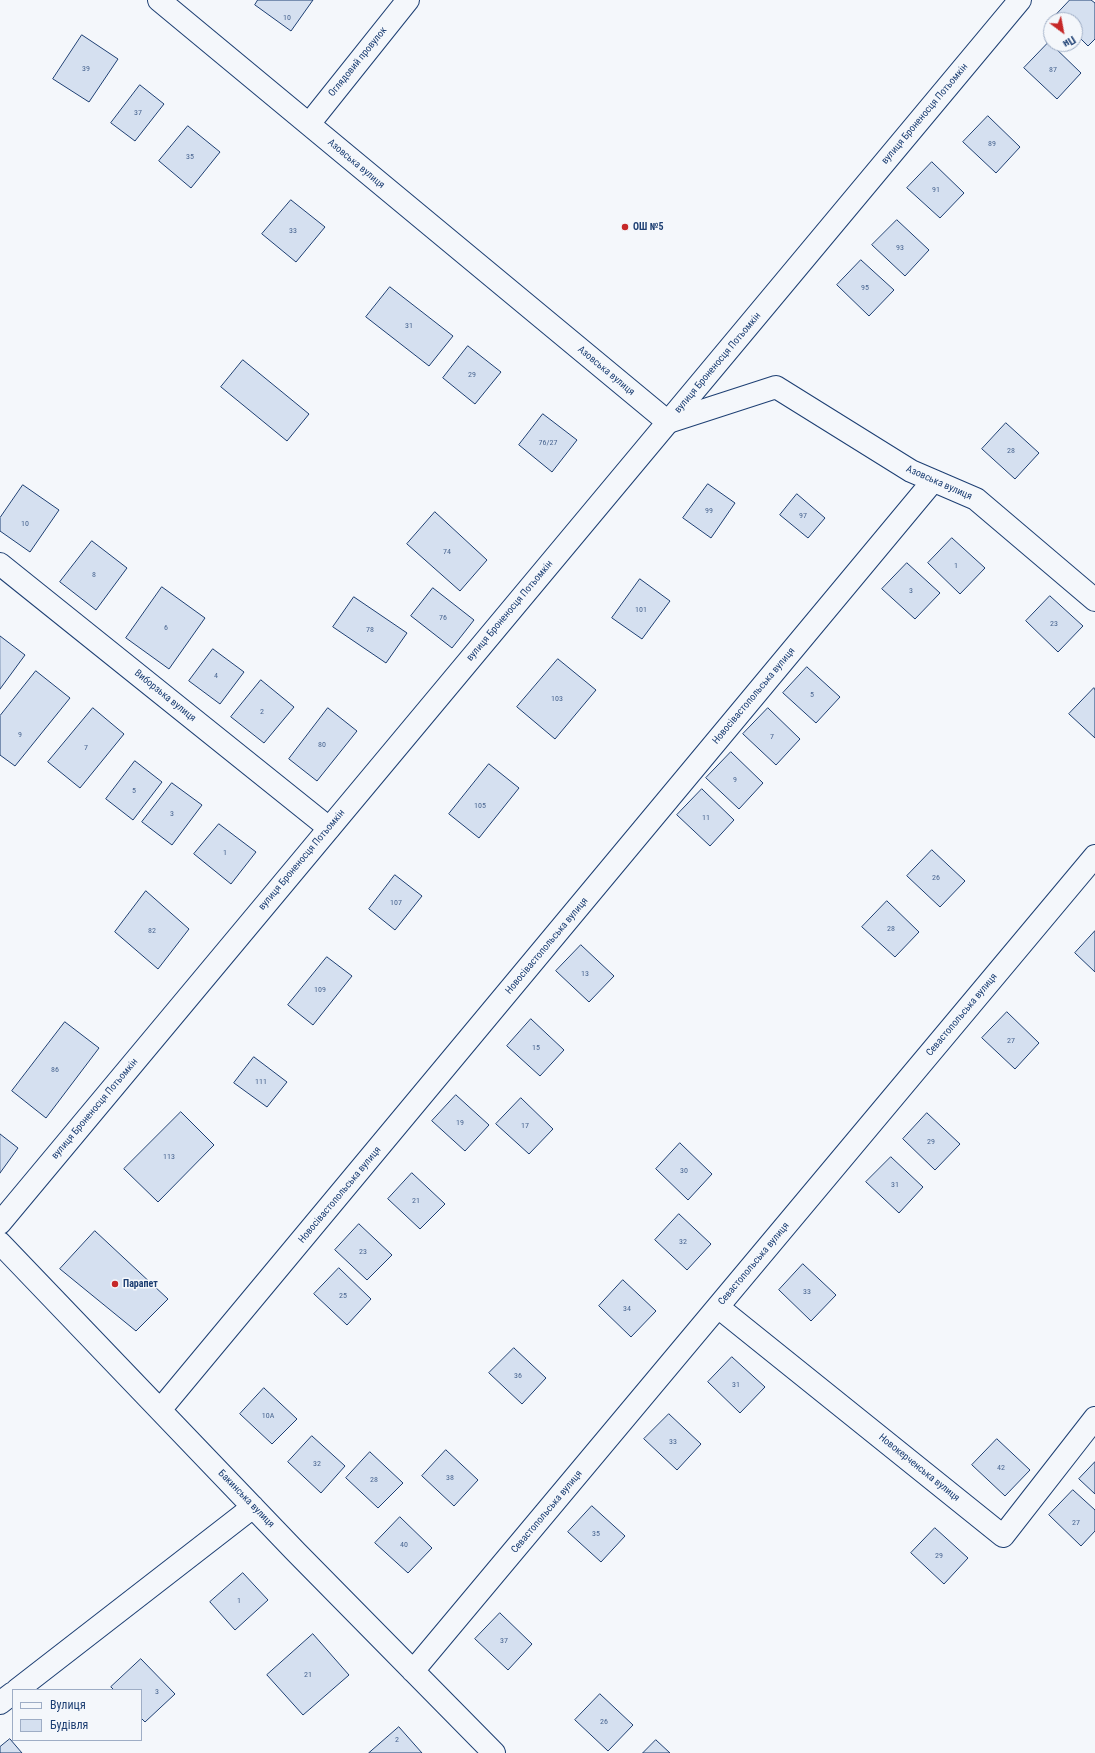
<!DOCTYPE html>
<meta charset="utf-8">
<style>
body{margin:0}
#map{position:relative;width:1095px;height:1753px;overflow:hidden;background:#f4f7fb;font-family:"Roboto Condensed",sans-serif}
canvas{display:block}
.legend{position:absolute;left:12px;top:1689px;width:130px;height:52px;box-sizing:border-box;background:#f4f7fb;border:1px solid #9eadc5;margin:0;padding:5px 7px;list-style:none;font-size:12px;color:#1d3f73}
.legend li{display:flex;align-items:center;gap:8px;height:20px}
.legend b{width:20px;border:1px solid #9eadc5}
.north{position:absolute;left:1043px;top:12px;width:40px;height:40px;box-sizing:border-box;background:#f4f7fb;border:1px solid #9eadc5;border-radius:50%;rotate:148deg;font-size:11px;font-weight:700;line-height:16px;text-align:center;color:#1d3f73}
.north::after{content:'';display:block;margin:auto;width:14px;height:18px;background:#c62828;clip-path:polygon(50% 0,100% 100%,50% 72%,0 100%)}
</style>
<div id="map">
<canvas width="1095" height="1753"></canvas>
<ul class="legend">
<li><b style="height:5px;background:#f4f7fb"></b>Вулиця</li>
<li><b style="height:11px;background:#d5e0f0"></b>Будівля</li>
</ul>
<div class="north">Пн</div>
</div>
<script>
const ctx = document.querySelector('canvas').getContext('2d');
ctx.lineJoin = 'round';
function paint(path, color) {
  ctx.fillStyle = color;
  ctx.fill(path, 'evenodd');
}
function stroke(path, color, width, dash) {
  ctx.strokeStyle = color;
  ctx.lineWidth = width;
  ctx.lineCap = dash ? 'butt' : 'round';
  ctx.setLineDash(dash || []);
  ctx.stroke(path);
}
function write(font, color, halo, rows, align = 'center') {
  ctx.font = font + ' "Roboto Condensed",sans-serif';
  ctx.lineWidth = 3;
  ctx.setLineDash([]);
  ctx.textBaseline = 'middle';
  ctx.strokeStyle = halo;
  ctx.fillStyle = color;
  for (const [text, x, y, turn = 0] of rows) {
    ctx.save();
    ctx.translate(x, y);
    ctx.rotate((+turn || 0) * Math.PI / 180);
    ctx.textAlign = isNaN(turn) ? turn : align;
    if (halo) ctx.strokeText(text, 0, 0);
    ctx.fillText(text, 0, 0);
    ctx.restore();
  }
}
const building = new Path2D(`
 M258,0H313L291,31L255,5Z
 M1070,0H1091L1095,3V39L1088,46L1075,33V20H1061L1056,15Z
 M82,35L118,59L89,102L53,79Z
 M1049,42L1081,73L1057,99L1024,68Z
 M140,85L164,104L135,141L111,123Z
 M988,116L1020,147L996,173L963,142Z
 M188,126L220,152L191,188L159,161Z
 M932,162L964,193L940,218L907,188Z
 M291,200L325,227L296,262L262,234Z
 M897,220L929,250L905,276L872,245Z
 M861,260L894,290L869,316L837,285Z
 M390,287L453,336L429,366L366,317Z
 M468,346L501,372L475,404L443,378Z
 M243,360L309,414L287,441L221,387Z
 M543,414L577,440L552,472L519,445Z
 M1006,423L1039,453L1015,479L982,449Z
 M708,484L735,503L711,538L683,518Z
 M23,485L59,510L30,552L0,531V518Z
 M797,494L825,518L808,538L780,515Z
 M435,512L487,560L460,591L407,544Z
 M952,538L985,568L960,594L928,563Z
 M92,541L127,568L96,610L60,582Z
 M907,563L940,593L915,619L882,589Z
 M640,579L670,601L642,639L612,618Z
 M162,587L205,618L169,669L126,638Z
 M433,588L474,620L452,648L411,616Z
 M1050,596L1083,626L1058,652L1026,621Z
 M354,597L407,633L386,663L333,627Z
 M0,636L25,655L0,689Z
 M213,649L244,672L220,704L189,681Z
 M558,659L596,690L555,739L517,707Z
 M807,667L840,697L816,723L783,693Z
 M36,671L70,698L15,766L0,755V716Z
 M261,680L294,707L264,743L231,717Z
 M1094,688L1095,690V738L1069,714Z
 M93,708L124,734L80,788L48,762Z
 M328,708L357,731L317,781L289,759Z
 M768,708L800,739L776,765L743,734Z
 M731,752L763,783L739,809L706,778Z
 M135,761L162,782L133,820L106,799Z
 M489,764L519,788L479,838L449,814Z
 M172,783L202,805L172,845L142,822Z
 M702,789L734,820L710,846L677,815Z
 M219,824L256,852L231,884L194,854Z
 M932,850L965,881L940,907L907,876Z
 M395,875L422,896L395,930L369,909Z
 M146,891L189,929L158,969L115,932Z
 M887,901L919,932L895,957L862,927Z
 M1095,931V972L1075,953Z
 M581,945L614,976L589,1002L556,971Z
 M327,957L352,976L313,1025L288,1005Z
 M1007,1012L1039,1043L1015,1069L982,1038Z
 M531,1019L564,1050L540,1076L507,1046Z
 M65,1022L99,1048L46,1118L12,1091Z
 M254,1057L287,1082L267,1107L234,1083Z
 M456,1095L489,1125L465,1151L432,1121Z
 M521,1098L553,1129L529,1154L496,1124Z
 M181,1112L214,1145L158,1202L124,1169Z
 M927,1113L960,1144L935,1170L903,1139Z
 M0,1134L18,1148L0,1173Z
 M680,1143L712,1174L688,1200L656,1169Z
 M891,1157L923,1187L899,1213L866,1182Z
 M412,1173L445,1204L420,1229L388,1199Z
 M679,1214L711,1244L687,1270L655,1240Z
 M359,1224L392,1255L367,1280L335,1250Z
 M95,1231L168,1299L136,1331L60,1269Z
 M803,1264L836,1295L811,1321L779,1290Z
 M339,1268L371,1299L347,1325L314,1294Z
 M623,1280L656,1311L631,1337L599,1306Z
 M514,1348L546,1378L522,1404L489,1373Z
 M732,1357L765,1387L740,1413L708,1382Z
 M264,1388L297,1419L272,1444L240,1414Z
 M669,1414L701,1444L677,1470L644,1439Z
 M312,1436L345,1466L321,1493L288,1462Z
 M997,1439L1030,1470L1005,1496L972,1465Z
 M446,1450L478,1480L454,1506L422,1476Z
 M370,1452L403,1483L378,1508L346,1478Z
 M1095,1462V1494L1079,1479Z
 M1073,1490L1095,1510V1531L1081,1546L1049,1515Z
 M592,1506L625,1536L601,1562L568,1532Z
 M400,1517L432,1548L408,1573L375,1543Z
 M935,1528L968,1558L944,1584L911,1553Z
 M243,1573L268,1600L235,1630L210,1602Z
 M500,1613L532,1644L508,1670L475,1639Z
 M313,1634L349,1675L303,1715L267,1675Z
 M141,1659L175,1694L145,1722L141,1718V1690H114L111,1687Z
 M600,1694L633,1725L608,1751L575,1720Z
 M399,1727L422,1753H369Z
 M10,1739L22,1753H0V1747Z
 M656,1740L670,1753H643Z`);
const street = new Path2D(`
 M159,0L668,422L776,387L911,471L976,499L1095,600
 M309,124L408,0
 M0,564L329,828
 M0,1243L296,1552L494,1753
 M718,1307L1003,1536L1095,1418
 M160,1410L933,481
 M413,1671L1095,856
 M17,1690L253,1507
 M0,1703L13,1693`);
const secondary = new Path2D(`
 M0,1223L1020,0`);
const markers = [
 [625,227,4,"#c62828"],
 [115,1284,4,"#c62828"]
];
const numberNames = [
 ["10",287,18],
 ["39",86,69],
 ["87",1053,70],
 ["37",138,113],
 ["89",992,144],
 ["35",190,157],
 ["91",936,190],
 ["33",293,231],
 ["93",900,248],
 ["95",865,288],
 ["31",409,326],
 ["29",472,375],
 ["76/27",548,443],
 ["28",1011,451],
 ["99",709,511],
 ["97",803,516],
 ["10",25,524],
 ["74",447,552],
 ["1",956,566],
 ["8",94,575],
 ["3",911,591],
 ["101",641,610],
 ["76",443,618],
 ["23",1054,624],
 ["6",166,628],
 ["78",370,630],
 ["4",216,676],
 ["5",812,695],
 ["103",557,699],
 ["2",262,712],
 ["9",20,735],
 ["7",772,737],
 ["80",322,745],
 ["7",86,748],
 ["9",735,780],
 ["5",134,791],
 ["105",480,806],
 ["3",172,814],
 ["11",706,818],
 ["1",225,853],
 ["26",936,878],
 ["107",396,903],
 ["28",891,929],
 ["82",152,931],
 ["13",585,974],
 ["109",320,990],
 ["27",1011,1041],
 ["15",536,1048],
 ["86",55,1070],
 ["111",261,1082],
 ["19",460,1123],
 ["17",525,1126],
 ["29",931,1142],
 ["113",169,1157],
 ["30",684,1171],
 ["31",895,1185],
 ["21",416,1201],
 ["32",683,1242],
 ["23",363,1252],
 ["33",807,1292],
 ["25",343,1296],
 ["34",627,1309],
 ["36",518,1376],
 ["31",736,1385],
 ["10А",268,1416],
 ["33",673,1442],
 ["32",317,1464],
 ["42",1001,1468],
 ["38",450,1478],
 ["28",374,1480],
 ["27",1076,1523],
 ["35",596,1534],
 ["40",404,1545],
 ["29",939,1556],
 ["1",239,1601],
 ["37",504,1641],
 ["21",308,1675],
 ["3",157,1692],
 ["26",604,1722],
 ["2",397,1740]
];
const streetNames = [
 ["Оглядовий провулок",358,62,-51],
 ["вулиця Броненосця Потьомкін",925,114,-50],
 ["Азовська вулиця",356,164,40],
 ["вулиця Броненосця Потьомкін",718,363,-50],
 ["Азовська вулиця",606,371,40],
 ["Азовська вулиця",939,483,24],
 ["вулиця Броненосця Потьомкін",510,611,-50],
 ["Виборзька вулиця",165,696,39],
 ["Новосівастопольська вулиця",754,696,-50],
 ["вулиця Броненосця Потьомкін",302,860,-50],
 ["Новосівастопольська вулиця",547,946,-50],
 ["Севастопольська вулиця",962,1015,-50],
 ["вулиця Броненосця Потьомкін",95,1109,-50],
 ["Новосівастопольська вулиця",340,1195,-50],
 ["Севастопольська вулиця",754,1264,-50],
 ["Новокерченська вулиця",919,1468,39],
 ["Бакинська вулиця",246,1499,46],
 ["Севастопольська вулиця",547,1512,-50]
];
const poiNames = [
 ["ОШ №5",633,227],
 ["Парапет",123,1284]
];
paint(building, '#d5e0f0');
stroke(building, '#1d3f73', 1);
stroke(street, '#1d3f73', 24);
stroke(secondary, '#1d3f73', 24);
stroke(street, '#f4f7fb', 22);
stroke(secondary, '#f4f7fb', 22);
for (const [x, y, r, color] of markers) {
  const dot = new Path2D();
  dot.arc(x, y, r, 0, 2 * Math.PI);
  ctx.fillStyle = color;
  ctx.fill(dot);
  stroke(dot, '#f4f7fb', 1.5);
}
write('8px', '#4b6792', null, numberNames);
write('10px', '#1d3f73', '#f4f7fb', streetNames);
write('bold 10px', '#1d3f73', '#f4f7fb', poiNames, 'left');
</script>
